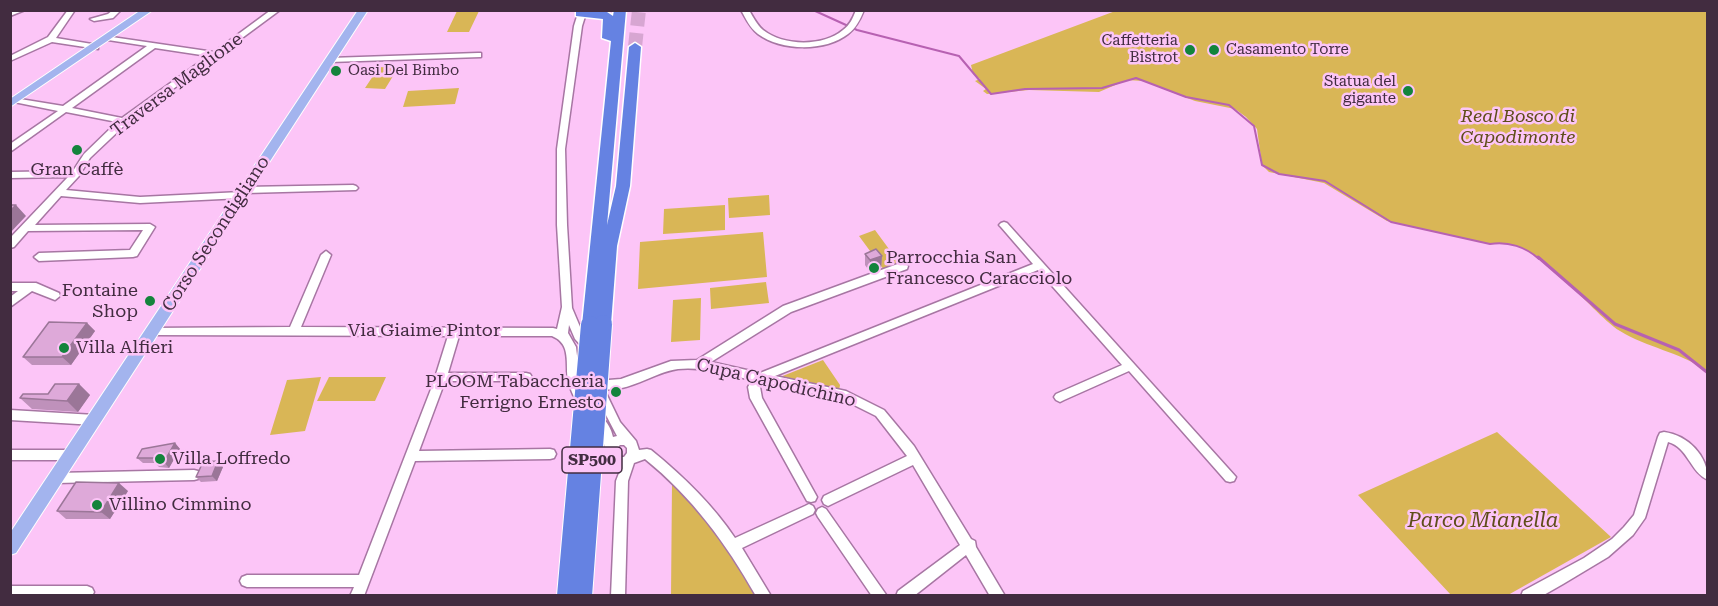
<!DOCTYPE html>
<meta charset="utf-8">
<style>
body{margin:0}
#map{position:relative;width:1718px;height:606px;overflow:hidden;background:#fcc5f7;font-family:"Roboto Serif",serif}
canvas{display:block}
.frame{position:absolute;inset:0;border:12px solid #422c40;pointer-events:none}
</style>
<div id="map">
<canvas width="1718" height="606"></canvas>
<div class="frame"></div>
</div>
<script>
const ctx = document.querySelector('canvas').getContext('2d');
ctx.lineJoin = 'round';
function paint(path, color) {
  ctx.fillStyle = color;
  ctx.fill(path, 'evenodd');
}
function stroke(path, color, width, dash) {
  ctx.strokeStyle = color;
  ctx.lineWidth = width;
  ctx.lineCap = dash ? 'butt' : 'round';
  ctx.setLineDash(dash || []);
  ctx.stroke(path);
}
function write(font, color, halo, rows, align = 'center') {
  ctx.font = font + ' "Roboto Serif",serif';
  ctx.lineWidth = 5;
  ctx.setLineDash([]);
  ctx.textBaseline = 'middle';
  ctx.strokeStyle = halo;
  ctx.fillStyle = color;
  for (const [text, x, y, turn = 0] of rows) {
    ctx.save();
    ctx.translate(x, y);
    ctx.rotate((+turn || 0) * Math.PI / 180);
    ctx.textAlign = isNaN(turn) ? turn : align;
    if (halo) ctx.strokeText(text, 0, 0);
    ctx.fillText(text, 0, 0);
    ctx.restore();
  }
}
const green = new Path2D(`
 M1118,10L1707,11V371C1678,351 1647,348 1620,331C1584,307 1537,233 1490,244L1387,221L1324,183L1269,172L1262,165L1257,129L1246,117L1235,109L1195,101L1143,81L1127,80L1099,92L1029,90L987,94L983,91L986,89L975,81L980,79L973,74L971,65Z
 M457,11H479L469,32H447Z
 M379,67L398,68L385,89L365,88Z
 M459,88L455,104L403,107L408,91Z
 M769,195L770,215L729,218L728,198Z
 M725,205V230L663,234L664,209Z
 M875,230L900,264L884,270L859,236Z
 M763,232L767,277L638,289L640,242Z
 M766,282L769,303L711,309L710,288Z
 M701,298L700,340L671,342L673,300Z
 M823,360L840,385L839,391L780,377Z
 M321,377L305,431L270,435L287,380Z
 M329,377H386L375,401H317Z
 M1497,432L1611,537L1508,595H1451L1358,495Z
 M672,483C708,518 732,551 757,595L671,596Z`);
const streamFar1 = new Path2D(`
 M813,10L857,30L959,56L991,94L1025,89L1102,88L1136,78L1186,97L1229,105L1254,126L1262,165L1279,174L1325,181L1391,222L1490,244C1508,241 1526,247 1539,259`);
const stream = new Path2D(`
 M1538,257L1615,324L1679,350L1708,373`);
const highwayTunnel = new Path2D(`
 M635,47L639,10`);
const minor = new Path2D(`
 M13,10H25L10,16V11Z
 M68,10H75L56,38L98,45V49L52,42L10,61V56L48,37Z
 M113,10H121L113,18L94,21L90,19L108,14Z
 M271,10H280L127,123L90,158L79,176L66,190L140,197L241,192L242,188L245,187L353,185L356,186L358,188L356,190L246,193L245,197L242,198L140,203L61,196L35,225L150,224L155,227L137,256L133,257L39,261L34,257L39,253L130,250L143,230L28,231L14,247L10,248V238L68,177L10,178V172L73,171L84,154L117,122L66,112L10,152V144L58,111L14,102V98L63,106L147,46L108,40L104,38L105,36L214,52ZM155,48L208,56L122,118L72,108Z
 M579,10H587L582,26L565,149L567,225L572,308L583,334L595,348L594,351H586L575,339L569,325L568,333L576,347L580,382L587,400L585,403L581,405L577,403C574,397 570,388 568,381C565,364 572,344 552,336H459L448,373H526L530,374L532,377L530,380L526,381H445L419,451L550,449L554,450L556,454L554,458L550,459L415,461L364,596H350L354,587H247L242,585L240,581L242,577L247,575H359L433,384L448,336L153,335L149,334L148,331L149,328L290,327L321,255L326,251L331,255L301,327L553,328L557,329L562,307L557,225V149L574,26Z
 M741,10H749C753,17 757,25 763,30C783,46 823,47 843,30C850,25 853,18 856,10H864C860,20 856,28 848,34C825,52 781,51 758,34C750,28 746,19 741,10Z
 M478,53H481V57L330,62L326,60L330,58Z
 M1004,222L1007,223L1236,477L1234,481L1230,482L1226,481L1129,371L1064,400L1060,402L1056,400L1054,397L1056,394L1122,365L1038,270L775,376L846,391L884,410L914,446L971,539L975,541L976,547L1005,596H990L966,555L914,596H896L898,591L960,545L913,465L832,504L828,506L824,504L822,500L824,496L907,456L876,416L844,400L763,382L760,387L762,398L817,497L815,501L811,502L807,501L750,398L748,387L752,380C728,375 702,366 678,369C650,373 624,397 596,387L594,384L596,381L621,379L671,361L697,360L783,306L903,262L908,266L907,269L791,312L711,362L760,373L1033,264L1001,227L999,225L1001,223Z
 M10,283H36L59,293L60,296L55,300L32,291L10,307V297L18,291H10Z
 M601,389L605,391L620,422L636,441L639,450L647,449L651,450C683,476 712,504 735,538L805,506L809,504L813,506L815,510L813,514L742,548L771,596H756C726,543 692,497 645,459L634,463L628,481L625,596H611L616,481L621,468C598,461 609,446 600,431C597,427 593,423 590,419L592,416C603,413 611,427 613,437L617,436L595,394L597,391ZM620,445H624L627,448V453L624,457H620L617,454V448Z
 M10,410L95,415L99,417L101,420L99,423L95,425L10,420Z
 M1664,432C1688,435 1708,456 1708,480C1690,472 1688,447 1668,442L1645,518L1633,535L1608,557L1563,584L1542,596H1521L1523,591L1584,558L1612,539L1624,527L1634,515L1658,437L1660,433Z
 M10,450H72L76,451L78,455L76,459L72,460H10Z
 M194,470L198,471L200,475L198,479L194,480L56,483L52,482L50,478L52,474L56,473Z
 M822,507L826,509L887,596H872L818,517L816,513L818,509Z
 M10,586H87L92,588L94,592L92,596H10Z`);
const major = new Path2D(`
 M141,10H153L10,107V99Z
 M358,10H368L16,553L10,555V533Z`);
const highway = new Path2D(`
 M576,10L607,12L613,16L614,10H626L607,225L616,186L629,47L635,43L641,47L630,186L617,246L611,324L609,329L603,330L597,328L590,331L584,330L582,325L611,41L602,38L603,19L576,16Z`);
const highwayBridge = new Path2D(`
 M566,596L590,325
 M583,596L603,324`);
const wall = new Path2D(`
 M865,254L882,256L881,268L870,272L865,265Z
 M87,323L95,331L71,365H32L23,357Z
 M79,384L90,395L78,412L32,409L20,398L48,394Z
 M175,443L180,449L169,468L159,467L155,463H143L137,458Z
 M223,467L217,481L201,482L196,477Z
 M128,491L110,519H66L57,511Z`);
const shadedWall = new Path2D(`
 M16,205L26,216L10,233V206Z
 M882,256L881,268L870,272V260Z
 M87,323L95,331L71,365L62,357Z
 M79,384L90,395L78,412L67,401Z
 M175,443L180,449L169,468L164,462Z
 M218,461L223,467L217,481L212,476Z
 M119,483L128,491L110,519L101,512Z`);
const building = new Path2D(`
 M10,205H16L10,211Z
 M876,249L882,256L870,260L865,254Z
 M49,322L87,323L62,357H23Z
 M55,384H79L67,401L20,398L23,394H48Z
 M175,443L164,462H154L155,458H137L142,449Z
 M218,461L212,476L196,477L203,462Z
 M76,482L119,483L101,512L57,511Z`);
const markers = [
 [1190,50,6,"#14843c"],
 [1214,50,6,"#14843c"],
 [336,71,6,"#14843c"],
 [1408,91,6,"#14843c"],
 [77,150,6,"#14843c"],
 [874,268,6,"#14843c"],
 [150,301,6,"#14843c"],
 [64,348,6,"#14843c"],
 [616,392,6,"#14843c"],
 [160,459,6,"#14843c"],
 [97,505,6,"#14843c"]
];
const farPoinames = [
 ["Caffetteria",1178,41],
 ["Bistrot",1178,58],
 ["Casamento Torre",1226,50,"left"],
 ["Oasi Del Bimbo",348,71,"left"],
 ["Statua del",1396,82],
 ["gigante",1396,99]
];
const shields = [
 [592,460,60]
];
const shieldNames = [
 ["SP500",592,460]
];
const streetNames = [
 ["Traversa Maglione",177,85,-37],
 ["Corso Secondigliano",216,234,-57],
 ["Via Giaime Pintor",424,331],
 ["Cupa Capodichino",776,383,13]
];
const parkNames = [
 ["Real Bosco di",1518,117],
 ["Capodimonte",1518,138]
];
const poiNames = [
 ["Gran Caffè",77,170,"center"],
 ["Parrocchia San",886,258],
 ["Francesco Caracciolo",886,279],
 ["Fontaine",138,291,"right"],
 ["Shop",138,312,"right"],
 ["Villa Alfieri",76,348],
 ["PLOOM Tabaccheria",604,382,"right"],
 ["Ferrigno Ernesto",604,403,"right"],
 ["Villa Loffredo",172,459],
 ["Villino Cimmino",109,505]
];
const nearParknames = [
 ["Parco Mianella",1483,521]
];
paint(green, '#d9b656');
stroke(streamFar1, '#b761b2', 2);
stroke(stream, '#b761b2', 3);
stroke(highwayTunnel, '#d7a6d2', 14, [14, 7]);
stroke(minor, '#a776a3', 3);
stroke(major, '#fff', 2);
stroke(highway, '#fff', 3);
paint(minor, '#fff');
paint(major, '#a3b4ee');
paint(highway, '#6582e2');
stroke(highwayBridge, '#fff', 20, []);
stroke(highwayBridge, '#6582e2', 18);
paint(wall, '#bf91bb');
paint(shadedWall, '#9b7698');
paint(building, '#dea9d9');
stroke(building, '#9b7698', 1.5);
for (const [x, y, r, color] of markers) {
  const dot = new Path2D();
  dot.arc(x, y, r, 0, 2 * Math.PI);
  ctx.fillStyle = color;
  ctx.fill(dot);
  stroke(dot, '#fcc5f7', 2);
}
write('15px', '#422c40', '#fcc5f7', farPoinames, 'right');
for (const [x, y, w] of shields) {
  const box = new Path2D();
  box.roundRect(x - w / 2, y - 13, w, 26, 4.5);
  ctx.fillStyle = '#fcc5f7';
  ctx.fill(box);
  stroke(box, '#422c40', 1.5);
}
write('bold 16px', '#422c40', null, shieldNames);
write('18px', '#422c40', '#fcc5f7', streetNames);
write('italic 18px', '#5f4d19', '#fcc5f7', parkNames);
write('18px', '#422c40', '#fcc5f7', poiNames, 'left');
write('italic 21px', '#5f4d19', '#fcc5f7', nearParknames);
</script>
